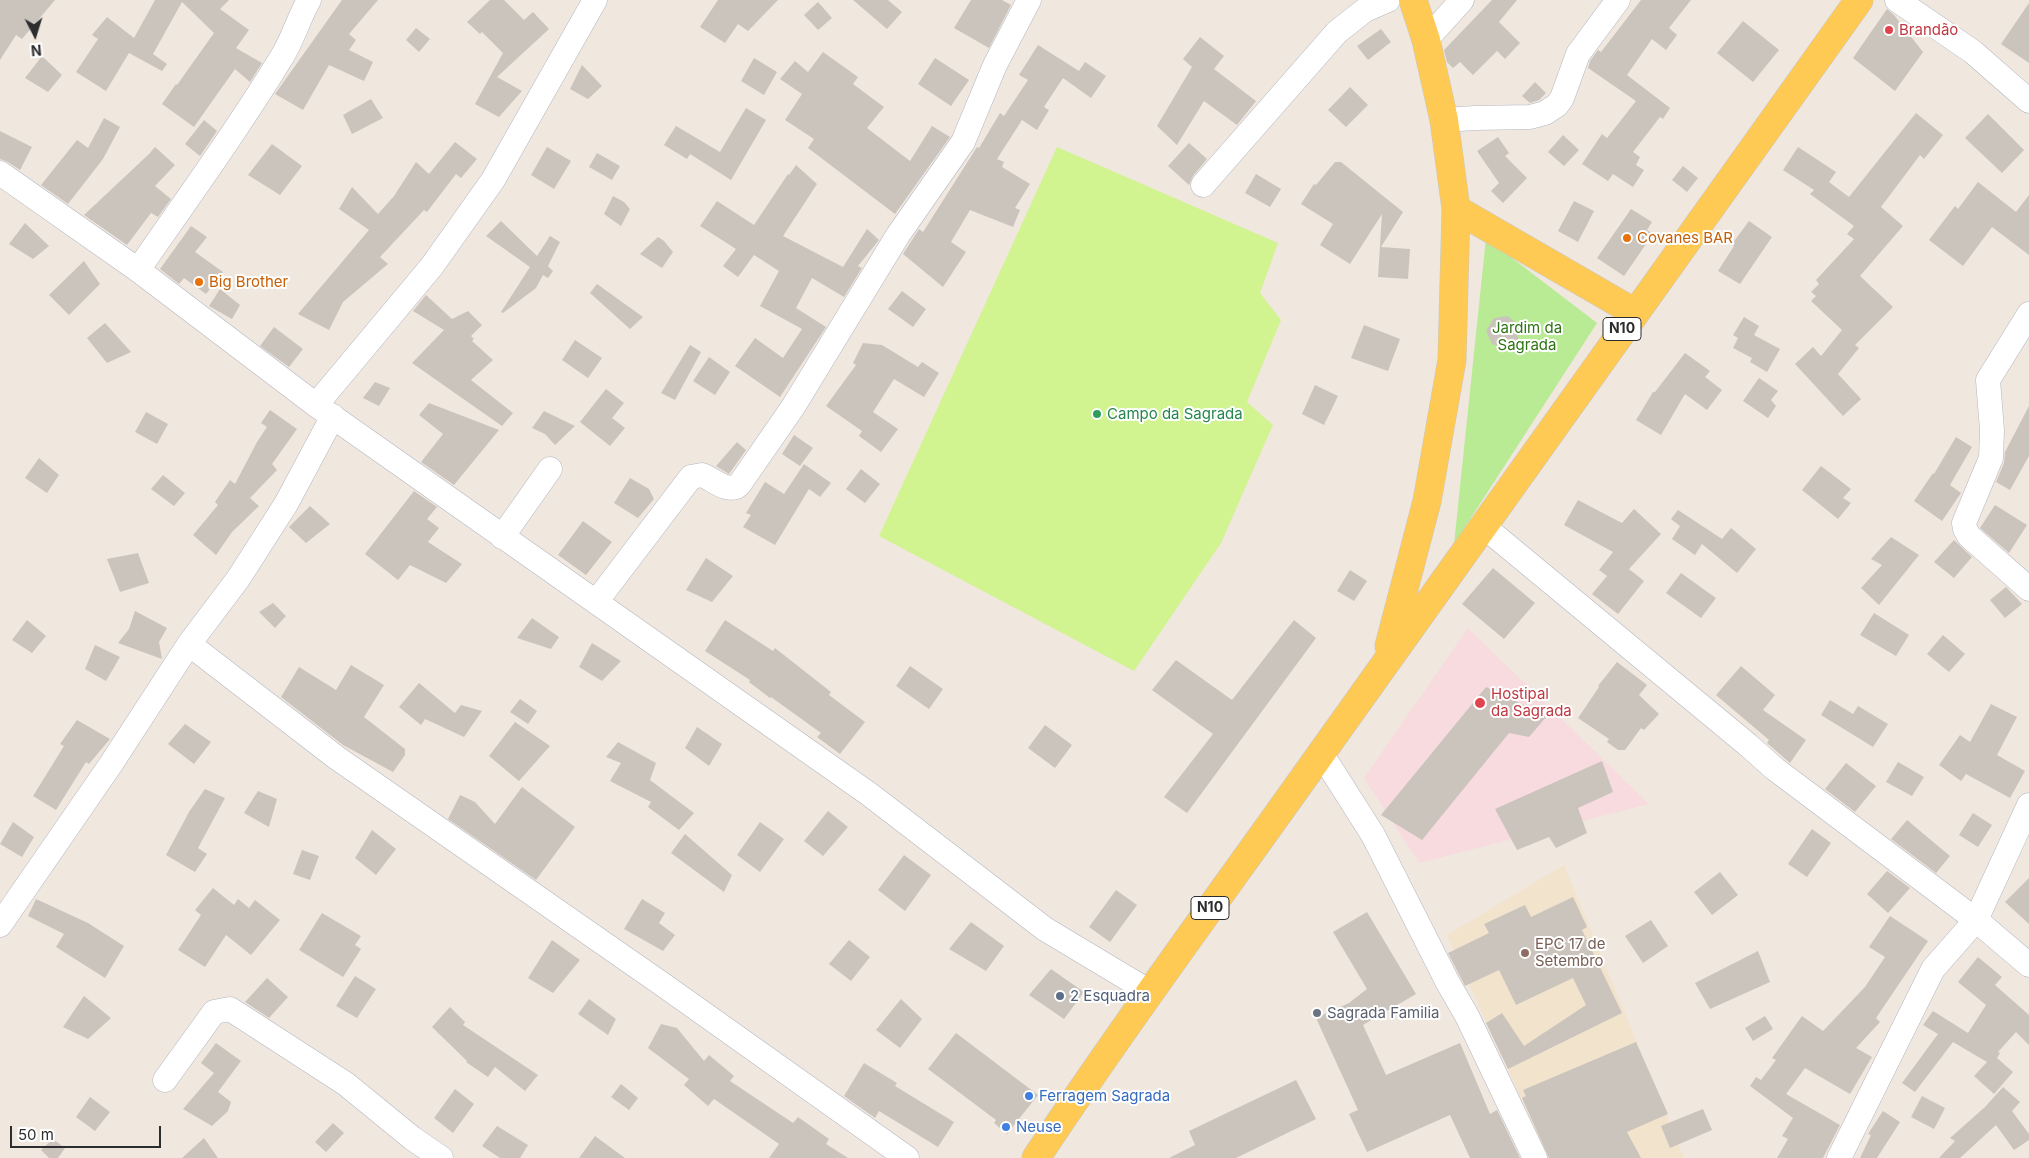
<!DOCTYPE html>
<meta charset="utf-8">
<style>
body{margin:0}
#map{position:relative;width:2029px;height:1158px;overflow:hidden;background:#f0e7de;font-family:Inter,sans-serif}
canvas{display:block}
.north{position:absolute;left:10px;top:10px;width:50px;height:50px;-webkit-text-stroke:4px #fff;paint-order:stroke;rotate:175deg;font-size:14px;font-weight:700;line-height:20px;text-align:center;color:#2d2d2d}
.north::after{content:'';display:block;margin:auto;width:18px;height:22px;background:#2d2d2d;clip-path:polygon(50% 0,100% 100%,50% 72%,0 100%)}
.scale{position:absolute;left:10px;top:1126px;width:151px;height:22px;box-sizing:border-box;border:2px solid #2d2d2d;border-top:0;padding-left:6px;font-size:15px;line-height:18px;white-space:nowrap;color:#2d2d2d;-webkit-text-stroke:4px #fff;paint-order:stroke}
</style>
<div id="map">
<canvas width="2029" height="1158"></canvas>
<div class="north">N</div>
<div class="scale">50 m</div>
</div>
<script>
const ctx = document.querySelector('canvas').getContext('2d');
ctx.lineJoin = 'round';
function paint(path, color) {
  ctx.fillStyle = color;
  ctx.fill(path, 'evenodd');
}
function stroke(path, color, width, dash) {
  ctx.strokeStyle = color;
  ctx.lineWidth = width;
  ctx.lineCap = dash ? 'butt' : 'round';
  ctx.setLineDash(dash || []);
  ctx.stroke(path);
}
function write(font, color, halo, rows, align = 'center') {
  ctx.font = font + ' Inter,sans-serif';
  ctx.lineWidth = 4;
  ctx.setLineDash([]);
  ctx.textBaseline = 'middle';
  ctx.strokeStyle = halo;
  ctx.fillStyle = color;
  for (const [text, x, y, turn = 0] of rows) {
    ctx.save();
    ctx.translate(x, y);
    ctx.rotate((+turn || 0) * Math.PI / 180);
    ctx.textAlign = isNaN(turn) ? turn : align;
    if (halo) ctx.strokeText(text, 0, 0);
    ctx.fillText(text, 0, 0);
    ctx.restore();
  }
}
const education = new Path2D(`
 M1564,865L1684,1158H1548L1447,935Z`);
const medical = new Path2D(`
 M1468,628L1649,804L1419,863L1364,778Z`);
const green = new Path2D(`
 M1486,238L1597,323L1454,544Z`);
const pitch = new Path2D(`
 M1057,147L1278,243L1260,293L1281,320L1247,402L1273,425L1221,543L1134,671L879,536Z`);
const building = new Path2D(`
 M0,0H55L22,39L16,35L0,60Z
 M155,0H229L220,9L249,30L236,48L262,63L250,82L235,69L194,127L162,104L176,84L177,85L214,33L182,2L153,54L167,64L162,71L129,53L106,91L76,72L98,39L92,35L107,17L134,38Z
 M342,0H378L349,34L356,40L349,50L373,62L364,81L329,65L303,110L275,94Z
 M490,0H504L524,20L533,12L549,29L497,77L522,91L499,117L475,104L503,53L482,32L480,34L467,22Z
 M718,0H778L748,31L738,24L725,43L700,27Z
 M853,0H888L902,12L887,29Z
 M971,0H1002L1011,5L989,48L954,28Z
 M1492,0H1517L1499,22L1520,43L1505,59L1497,51L1473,75L1460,62L1453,68L1447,62L1444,50Z
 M1641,0H1691L1669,28L1677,35L1666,50L1652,39L1627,75L1670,108L1663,119L1660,117L1633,152L1640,157L1636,165L1644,170L1633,187L1613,174L1608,181L1582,164L1602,134L1607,138L1636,101L1588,68L1590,61L1598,50L1601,52Z
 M818,2L832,18L818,30L804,15Z
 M2029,3V63L2001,44Z
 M1887,9L1894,15L1923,52L1895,91L1853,58Z
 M1743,21L1779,50L1753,82L1717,53Z
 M416,28L430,39L419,52L406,40Z
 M1381,29L1391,42L1368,60L1357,46Z
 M1200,37L1224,56L1214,69L1256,101L1237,125L1204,101L1177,145L1157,126L1192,67L1183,59Z
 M1038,45L1079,71L1085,62L1106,76L1091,98L1063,78L1044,107L1049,110L1037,130L1022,120L997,159L1004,162L1002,167L1030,184L1015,208L1020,210L1013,227L970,210L951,242L966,252L943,287L903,254L919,229L923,232L977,147L979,148L1000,113L1004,116L1028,80L1019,75Z
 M823,52L858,77L853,84L884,107L867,128L910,161L932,126L950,137L895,214L808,148L814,139L785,120L802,94L780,79L795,61L808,72Z
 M42,56L62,75L48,92L25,78Z
 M754,58L777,72L764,95L741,81Z
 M935,58L969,80L951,106L918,84Z
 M582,65L602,86L588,99L570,89Z
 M1535,82L1546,93L1539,100L1530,103L1522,96Z
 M1350,87L1368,105L1346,127L1328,110Z
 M371,99L383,118L352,134L343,115Z
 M746,108L766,120L731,180L690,154L687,159L664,145L676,126L720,152Z
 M1916,113L1943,135L1924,159L1920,155L1881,207L1903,226L1860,276L1893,307L1855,345L1859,348L1838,374L1861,399L1843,416L1795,364L1813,347L1821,356L1842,330L1811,301L1816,296L1811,292L1819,284L1816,280L1854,239L1847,234L1854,226L1810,194L1814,190L1783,170L1798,147L1836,172L1829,182L1849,197Z
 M1988,114L2024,150L2002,173L1965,138Z
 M104,118L120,127L103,159L68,204L41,185L77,140L88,148Z
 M204,120L217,131L200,156L185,144Z
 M0,131L32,147L20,170L8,162L0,159Z
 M1563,135L1579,150L1564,166L1548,152Z
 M1498,137L1509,153L1505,156L1527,178L1503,203L1491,191L1499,183L1477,151Z
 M455,142L477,159L461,178L456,174L427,212L424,210L380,257L388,264L343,302L329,330L298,314L369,230L339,209L352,187L378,214L394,196L416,162L429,174Z
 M1189,143L1207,159L1193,176L1189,185L1168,166Z
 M272,144L302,166L280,195L248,175Z
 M155,147L175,165L155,186L171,199L158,217L151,213L127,245L84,215L149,154Z
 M547,147L571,161L554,189L531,175Z
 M597,153L620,166L612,180L589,167Z
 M1335,162H1341L1403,212L1381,247L1410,249L1408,279L1378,277L1382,214L1350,264L1320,245L1333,224L1301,204L1314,184L1316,185Z
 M796,165L817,184L783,236L843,267L867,229L879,240L858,266L862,268L844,297L812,278L796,308L826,327L780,397L735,366L755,338L783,358L802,329L760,306L779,271L754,255L738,277L723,266L736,249L700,226L717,201L754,225L788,174L789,175Z
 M1683,166L1698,178L1687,192L1672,180Z
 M1256,174L1281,189L1270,207L1245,193Z
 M1978,182L2016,212L2029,195V255L1992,227L1963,266L1929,240L1955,206L1958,209Z
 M613,196L624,202L630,209L621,226L604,214Z
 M1574,201L1594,211L1578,242L1558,231Z
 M1631,209L1652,222L1647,230L1653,234L1624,276L1597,258Z
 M501,221L537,256L550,236L560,242L548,266L553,271L548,278L543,275L536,288L503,313L501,312L530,267L486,236Z
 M1749,221L1772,237L1740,284L1718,271L1734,246L1732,244Z
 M25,223L49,246L33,259L9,244Z
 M191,226L207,237L195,252L223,272L206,294L184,278L179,284L160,269Z
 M658,237L664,241L673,252L662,268L640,254Z
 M84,261L100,284L69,315L49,295Z
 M597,284L643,317L630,329L590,293Z
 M220,289L240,305L232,319L209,306Z
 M902,291L926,309L913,327L888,309Z
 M426,295L452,319L468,311L482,325L471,336L474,339L472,341L493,360L471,380L513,413L502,426L412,363L444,330L413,311Z
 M1508,316L1519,326L1518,340L1506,348L1492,344L1486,331L1494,318Z
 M1744,317L1759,326L1754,335L1780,349L1767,372L1750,362L1752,358L1733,348L1738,338L1733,335Z
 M105,323L131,352L107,363L87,338Z
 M1364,325L1400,339L1388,371L1351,358Z
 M274,327L303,349L289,367L260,346Z
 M575,340L602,358L588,378L562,360Z
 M863,343L882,345L918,367L922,362L939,373L924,397L894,379L873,412L898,429L881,452L859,436L862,431L826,406L856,365L853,363Z
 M690,345L701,352L675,400L661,393Z
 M1685,353L1710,371L1705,377L1722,390L1707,410L1685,394L1661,435L1636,420L1653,392H1655Z
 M709,357L730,372L715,395L693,381Z
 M1759,378L1778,391L1771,400L1776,406L1768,418L1743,401Z
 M375,382L390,388L379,406L363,398Z
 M1315,385L1338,396L1324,425L1302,414Z
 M606,389L624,403L612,418L625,428L610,446L580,422Z
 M429,403L499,430L454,485L421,462L443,434L419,415Z
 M2029,406V456L2010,490L1996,482L2004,463L2005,452Z
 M270,410L297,429L272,464L277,470L250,498L259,506L232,532L216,555L193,535L218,505L215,502L230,480L235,484L257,442L267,427L261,423Z
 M544,411L575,426L555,445L545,434L532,428Z
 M146,412L168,424L157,444L135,432Z
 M794,435L813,448L800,466L782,454Z
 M1956,437L1972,447L1950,485L1961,493L1942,521L1914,501L1933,473L1934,474Z
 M737,442L746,450L729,474L716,466Z
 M39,458L59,475L47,493L25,478Z
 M804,464L831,483L820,497L809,489L775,545L743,527L751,515L746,513L765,482L784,494Z
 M1821,466L1851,489L1843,498L1851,503L1838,519L1802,490Z
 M861,469L880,484L865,503L846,489Z
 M163,475L185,493L174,506L151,489Z
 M630,478L649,489L654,499L638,518L614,503Z
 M414,491L437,507L427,519L439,528L428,542L462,564L446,583L410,565L398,580L365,554Z
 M1578,500L1622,523L1634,509L1661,534L1629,569L1644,581L1618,614L1592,594L1607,576L1599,570L1613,552L1564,525Z
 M1995,505L2027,525L2009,553L1980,528Z
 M310,506L330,524L306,543L289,527Z
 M1678,510L1722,539L1731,528L1756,549L1737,573L1702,544L1695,555L1672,539L1680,526L1671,519Z
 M583,521L612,542L586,575L558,555Z
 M1891,537L1919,555L1879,605L1861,588L1882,565L1871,559Z
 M1954,540L1972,557L1954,578L1934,562Z
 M138,553L149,583L120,592L107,559Z
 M706,558L733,576L712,602L686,590Z
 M1493,568L1535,603L1504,639L1462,604Z
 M1350,570L1367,581L1354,601L1337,591Z
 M1681,573L1716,598L1701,618L1666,593Z
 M2006,587L2022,604L2005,618L1990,600Z
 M273,603L286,616L275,628L259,612Z
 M135,611L167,628L159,642L162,659L118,643L129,629Z
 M1874,613L1909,635L1896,656L1860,635Z
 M532,618L559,637L551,649L517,638Z
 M27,620L46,636L32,653L12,640Z
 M725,620L773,651L775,648L831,692L829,695L865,722L840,754L817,737L821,733L771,697L770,698L749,682L750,680L705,651Z
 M1294,620L1316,638L1187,813L1164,797L1213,734L1152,690L1176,660L1232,700Z
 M1943,635L1965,654L1949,672L1927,654Z
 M592,643L621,661L602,681L579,667Z
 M95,645L120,657L106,681L85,669Z
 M1617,662L1647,685L1639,695L1659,714L1644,730L1641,728L1625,750H1618L1607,742L1609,739L1578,718L1599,687L1598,686Z
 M351,665L384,685L364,717L405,749V755L393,772L343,745L281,697L299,667L336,690Z
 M910,666L943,689L929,709L896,686Z
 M1741,666L1775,695L1763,710L1806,740L1790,763L1767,743L1769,740L1716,695Z
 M419,683L455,713L461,705L482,711L464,737L425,719L421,725L399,707Z
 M1486,687L1547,716L1529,737L1509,733L1422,840L1381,815Z
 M520,699L537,711L528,724L510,712Z
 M1830,700L1853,714L1858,706L1888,724L1873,747L1821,715Z
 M1991,704L2017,717L1997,755L2025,771L2010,798L1966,774L1961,781L1939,765L1960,735L1970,742Z
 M77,720L110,739L89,764L86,762L56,810L33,796L64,746L60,744Z
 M515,722L550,746L519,781L489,756Z
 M185,724L211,742L194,764L168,744Z
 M1045,725L1072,745L1055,768L1028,748Z
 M697,727L722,744L709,766L685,748Z
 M618,742L656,763L650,780L694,813L679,830L648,807L651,802L610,781L621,763L606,757Z
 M1602,761L1613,792L1578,808L1587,833L1556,848L1549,837L1517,850L1495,809Z
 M1898,762L1924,777L1912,796L1886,782Z
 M1846,763L1876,786L1855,812L1825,789Z
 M522,787L575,827L536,880L448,819L460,795L475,802L495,824Z
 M205,789L225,798L198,848L207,854L195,872L166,855L189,812Z
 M258,791L277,799L269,827L244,813Z
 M828,811L848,827L823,856L804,841Z
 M1973,813L1992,825L1978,847L1959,835Z
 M1907,820L1950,856L1936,873L1891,839Z
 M13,822L34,837L22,857L0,844Z
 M760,822L784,839L760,872L737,855Z
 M1812,829L1831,843L1807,877L1788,864Z
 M372,830L396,849L376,875L355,858Z
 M685,834L732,875L724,892L671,853Z
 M302,850L319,856L310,880L293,874Z
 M904,855L931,875L905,911L878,890Z
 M1887,871L1910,888L1888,913L1867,894Z
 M1720,872L1738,895L1712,915L1694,892Z
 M2029,878V924L2005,902Z
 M213,888L234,905L238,899L249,908L255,900L280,920L251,955L226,935L205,967L178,950L201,915L195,910Z
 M1116,890L1137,905L1110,942L1089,927Z
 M1573,897L1587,927L1582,930L1622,1013L1508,1069L1486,1023L1502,1013L1524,1046L1586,1005L1573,978L1516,1005L1499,970L1465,986L1448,953L1489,933L1484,924L1525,905L1531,917Z
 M36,899L88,923L124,946L105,978L56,947L64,934L28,916Z
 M642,899L665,913L659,923L675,935L663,951L624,929Z
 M1367,912L1416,994L1363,1025L1386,1075L1460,1043L1490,1114L1497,1110L1520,1158H1470L1450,1115L1367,1152L1349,1114L1358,1110L1316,1018L1349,1003L1367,989L1333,932Z
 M322,913L361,936L355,945L361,949L343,977L299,950Z
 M1890,916L1928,941L1876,1018L1880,1022L1856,1048L1872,1057L1850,1094L1805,1068L1786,1094L1840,1125L1823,1158H1777L1788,1139L1782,1136L1793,1118L1750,1086L1756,1077L1761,1080L1776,1060L1772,1058L1802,1016L1823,1031L1865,987L1885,957L1869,947Z
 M1651,920L1668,946L1643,963L1625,936Z
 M971,922L1004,946L986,971L949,949Z
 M552,940L580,960L553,993L528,978Z
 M849,940L870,957L851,981L829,964Z
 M1758,951L1770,982L1710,1009L1695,983Z
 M1978,957L2002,977L1995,985L2029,1015V1045L2016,1032L1998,1052L2000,1053L1997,1058L2013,1072L1994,1094L1974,1076L1987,1062L1953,1042L1915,1092L1902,1083L1938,1034L1923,1025L1933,1011L1968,1033L1986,1005L1958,982Z
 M1051,969L1084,992L1064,1019L1029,995Z
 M355,976L376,989L357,1018L336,1006Z
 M267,978L288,997L269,1018L245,1002Z
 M84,996L111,1018L88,1039L63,1027Z
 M589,999L616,1019L608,1035L578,1014Z
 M901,999L922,1019L900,1048L876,1030Z
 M450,1007L465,1022L463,1025L538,1075L525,1091L495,1067L488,1077L466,1062L467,1061L432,1027Z
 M1765,1016L1773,1029L1753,1041L1745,1028Z
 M661,1024L677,1028L704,1061L709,1055L734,1076L730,1081L793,1123L798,1117L829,1139L826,1144L848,1158H769L779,1144L714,1099L708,1106L684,1085L689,1079L648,1048Z
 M956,1033L1038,1095L1007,1134L994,1123L996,1120L928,1069Z
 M1636,1042L1668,1114L1627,1132L1641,1158H1549L1522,1098L1526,1096L1523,1090Z
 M216,1043L241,1061L218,1092L231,1102L228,1111L212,1126L183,1109L214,1073L201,1063Z
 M864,1063L897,1083L895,1086L954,1122L938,1147L879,1111L875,1118L844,1096Z
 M1296,1080L1316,1119L1236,1158H1169L1195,1145L1189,1131Z
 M621,1084L638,1098L629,1110L611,1097Z
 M2003,1087L2020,1102L2012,1111L2029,1134V1140L2014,1150L1996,1125L1960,1158H1939L1955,1141L1950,1138L1985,1107Z
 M455,1089L474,1104L453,1133L434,1118Z
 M1922,1096L1945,1108L1934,1129L1911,1117Z
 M90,1097L110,1112L95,1131L76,1117Z
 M1703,1109L1712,1130L1670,1148L1661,1126Z
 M1883,1111L1900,1122L1877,1158H1860L1871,1135L1868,1134Z
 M333,1123L344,1133L326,1152L315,1142Z
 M497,1126L528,1145L520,1158H500L482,1146Z
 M595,1136L625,1158H579Z
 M204,1138L218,1158H182Z
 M53,1139L65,1148L58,1158H49L41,1150Z`);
const minor = new Path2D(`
 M1897,0L1973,52L2029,101
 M1426,40L1462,0
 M1444,120L1475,118L1530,117L1545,113L1557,105L1562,98L1578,54L1618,0
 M0,173L138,270L316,405L869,794L1045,929L1150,992
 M1203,185L1337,32L1365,10L1388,0
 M138,270C187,199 238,129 283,55C293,38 299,18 309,0
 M2029,314L1988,380L1992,430L1991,458L1964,523L1965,529L1969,536L2029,589
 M316,405L432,266L493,180L595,0
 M1482,525L1748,745L1775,769L1976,920L2029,965
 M502,537L550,469
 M596,602L691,477L702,475C713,479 728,494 739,485L793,407L898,235L963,142L995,65L1029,0
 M189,644L337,758L662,984L907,1158
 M1321,753L1373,835L1448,983L1467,1016L1535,1158
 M0,925L111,764L189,644L238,579L286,504L333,416
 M165,1080L214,1012L230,1009L346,1084L412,1138L441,1158
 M1839,1158L1933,969L1976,920L2029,805`);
const major = new Path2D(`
 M1456,209L1634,312
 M1389,646L1427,501L1452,360L1456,209L1444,120L1426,40L1413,0
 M1036,1158C1127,1021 1225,889 1320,755C1498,503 1678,252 1859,0`);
const markers = [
 [1889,30,5,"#e0444e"],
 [1627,238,5,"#e8710a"],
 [199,282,5,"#e8710a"],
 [1097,414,5,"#2e9e5b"],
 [1480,703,6,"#e0444e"],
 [1525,953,5,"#8d6e63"],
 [1060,996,5,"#5c6f8a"],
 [1317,1013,5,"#6b7280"],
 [1029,1096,5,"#3f7fe0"],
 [1006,1127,5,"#3f7fe0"]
];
const shields = [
 [1622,329,38],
 [1210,908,38]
];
const shieldNames = [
 ["N10",1622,329],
 ["N10",1210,908]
];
const healthNames = [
 ["Brandão",1899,30],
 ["Hostipal",1491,694],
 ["da Sagrada",1491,711]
];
const foodNames = [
 ["Covanes BAR",1637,238],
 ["Big Brother",209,282]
];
const parkNames = [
 ["Jardim da",1527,328],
 ["Sagrada",1527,345]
];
const leisureNames = [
 ["Campo da Sagrada",1107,414]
];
const educationNames = [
 ["EPC 17 de",1535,944],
 ["Setembro",1535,961]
];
const serviceNames = [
 ["2 Esquadra",1070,996]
];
const worshipNames = [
 ["Sagrada Familia",1327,1013]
];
const shopNames = [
 ["Ferragem Sagrada",1039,1096],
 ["Neuse",1016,1127]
];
paint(education, '#f2e3cc');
paint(medical, '#f7dbdf');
paint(green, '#b9eb95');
paint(pitch, '#d1f390');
paint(building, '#cbc4bd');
stroke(minor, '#b2b6c2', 25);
stroke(major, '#c8c8c8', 29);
stroke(minor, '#fff', 24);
stroke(major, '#ffca54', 28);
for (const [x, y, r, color] of markers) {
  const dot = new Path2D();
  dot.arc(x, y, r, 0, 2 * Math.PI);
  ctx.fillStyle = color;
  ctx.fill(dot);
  stroke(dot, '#fff', 2);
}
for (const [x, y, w] of shields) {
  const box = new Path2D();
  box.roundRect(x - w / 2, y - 11.5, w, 23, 4);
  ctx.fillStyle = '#fff';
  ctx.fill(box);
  stroke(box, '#2d2d2d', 1);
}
write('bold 14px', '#2d2d2d', null, shieldNames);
write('15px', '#be3a42', '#fff', healthNames, 'left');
write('15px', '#c56008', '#fff', foodNames, 'left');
write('15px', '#2e7413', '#fff', parkNames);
write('15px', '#27864d', '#fff', leisureNames, 'left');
write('15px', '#785e54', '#fff', educationNames, 'left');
write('15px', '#4e5e75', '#fff', serviceNames, 'left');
write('15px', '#5b616d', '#fff', worshipNames, 'left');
write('15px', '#366cbe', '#fff', shopNames, 'left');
</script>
